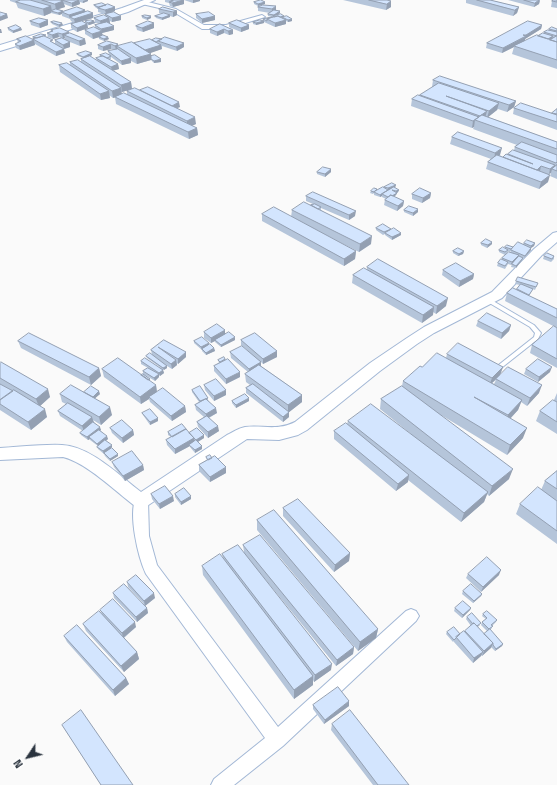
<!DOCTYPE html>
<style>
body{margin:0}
#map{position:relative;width:557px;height:785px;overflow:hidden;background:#fafafa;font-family:"Titillium Web",sans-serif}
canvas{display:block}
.north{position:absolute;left:8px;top:737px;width:40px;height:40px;-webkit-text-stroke:3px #fff;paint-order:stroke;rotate:235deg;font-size:11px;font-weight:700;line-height:16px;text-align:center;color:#2a333e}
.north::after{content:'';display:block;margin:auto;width:14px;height:18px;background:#2a333e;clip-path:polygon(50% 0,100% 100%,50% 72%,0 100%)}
</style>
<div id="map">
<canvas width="557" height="785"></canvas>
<div class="north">N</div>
</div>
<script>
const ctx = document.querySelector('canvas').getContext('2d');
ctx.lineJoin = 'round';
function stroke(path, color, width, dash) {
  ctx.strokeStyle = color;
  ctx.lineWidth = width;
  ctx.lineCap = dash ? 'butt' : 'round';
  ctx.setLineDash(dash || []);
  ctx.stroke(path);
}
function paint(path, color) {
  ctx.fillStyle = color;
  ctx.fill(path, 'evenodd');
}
const service = new Path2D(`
 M488,298L534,325L541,333L538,339L500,369H496L495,368L496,367L534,337L535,333L530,327L486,301L485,300Z`);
const minor = new Path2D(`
 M144,1L176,9L204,25H226L262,15L265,17L226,29H202L172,11L142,4V2Z
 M141,495L146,497L148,501L149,536L157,565L278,727L406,611L411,609L416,611L419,616L416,621L283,746L234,785H211L214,779L265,738L146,574C138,557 128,514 136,497Z`);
const tertiary = new Path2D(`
 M144,0H155L128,12L0,51V45L122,8Z
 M557,232V242L542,255L502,298L434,333L417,344L380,371L307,430L298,435L279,440L247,439L147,506L141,508L135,506C115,491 87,463 63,457L0,460V448C20,447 42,444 62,445C90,446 120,476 141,492L227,435C233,432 239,428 245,427C263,425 278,431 295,422L370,363L407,338L424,327L492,292L534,249L553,233Z`);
const wall = new Path2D(`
 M10,0H88V1L83,3L80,2V4L72,7L64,4L65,7L58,9L63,11L86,12L93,18L82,21L85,23V21H94L95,23L89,25L87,24L88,28L77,32L71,28V24L74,23L71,21L70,19L62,16V14L59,15L51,13L44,16L18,8L16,3L10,1Z
 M165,0H184V4L173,7L170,6L169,3L165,2Z
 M184,0H200V1L193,3Z
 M343,0H387L391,1V7L386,10Z
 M466,0H490L519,7L517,13L513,16L466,3Z
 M508,0H540L539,4L534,7Z
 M557,0V8L551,7L552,1Z
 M254,2H265V4L258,6L254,4Z
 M94,5H106L115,7V11L110,13L121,16V20L112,22L110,21V23H109L114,30L102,33L103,36L109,39L104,41L99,39V37L101,36L93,39L85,34V30L95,28V25L99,24L95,22L94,18L105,16V14L98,12V9L95,7Z
 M263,5L276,10L280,13L277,15L284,17L292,21L288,22L286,21V24L275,27L264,22V23L256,25L253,24V22L263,21V19L273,17L268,16V14L270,13L258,11V7Z
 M163,7L177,15L173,17L170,16V17L162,20L156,18L155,16L162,14L159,13V9Z
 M196,14L215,16V20L202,23L196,18Z
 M142,16L151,18L147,20L142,18Z
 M48,20V25L40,28L31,25L30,21Z
 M51,22L63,25L59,27L52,24Z
 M229,23L249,25V29L241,32L229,27Z
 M542,25L541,29L525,39V41L544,33V32L549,30V29H557V69L512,54L514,47L502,53L486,48L487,43Z
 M136,26L154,28L143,32L137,30Z
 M8,28H21L22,30L13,33L8,30Z
 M210,29L233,30V34L229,35L224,33L217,36L210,33Z
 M51,30L69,34L86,44L80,46L65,40V38L63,39L70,42V47L64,49L65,53L56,56L35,44V45L20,50L16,48L15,44L18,43L17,39L34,40L33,39H34H33V37H46L55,44V40L61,38L59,37L53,39L48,37L47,33L51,31Z
 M152,40L184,47L177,51L162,46V49L149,53L151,56L161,62L154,63L151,60L137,64L131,61V63L122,65L111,57V59H109L118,64L119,69L112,71L131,82L132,89L122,92H121L122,94L127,95V91L180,107L177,108L196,124L191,126L197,128L198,135L189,139L116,104L115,97H116L113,98L109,95L110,98L101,100L60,72L59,65H70V62H81V59L83,58L78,56L77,54L92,53V55L87,57L97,61L96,58L100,57V55H109L108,51L115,50L111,49L103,51L98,49V45L118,44V46Z
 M433,80L516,101L514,107L507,112L498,109L497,110L488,117L557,142V179L550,176L551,173L549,174L548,182L539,189L486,169L488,162L491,159L450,144L452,137L458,132L503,157L508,154L514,150L515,147L517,145L473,129L474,127L472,128L411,106L412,99L420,96V95L433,87H432Z
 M514,108L552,113L557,109V130L513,114Z
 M331,169V172L325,177L317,174V172Z
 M384,187L395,188L399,190L398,192L397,193L396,195L394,197L404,201L403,206L397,211L384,205L385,200L386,199L382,197V196L380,197L374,195V193L373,194L370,193L371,191L377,190L384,188Z
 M431,193L430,198L422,203L412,199V194Z
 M306,196L355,216L349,220L321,208V210L371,244L359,252L312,228L356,251L355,259L344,266L262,221V214L291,217L292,210L311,205L313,204L306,201Z
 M418,209V212L413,216L404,212V210Z
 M376,228L391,230L401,233V235L392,240L385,235V234L383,235L376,230Z
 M481,243L492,244L487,248L481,245Z
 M524,243H535L534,246L531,248V250L524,258H523L522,260L516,268L511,267L512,264L514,262L511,265L508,264L505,269L497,266L498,263L502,260V258L511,252V251L510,252L508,251V252L505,255L499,252V250L505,248V247H513L512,249L523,244Z
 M453,251H464L463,254L458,256L453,253Z
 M544,256H554V259L551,262L543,259Z
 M367,267L446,306L436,314L433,312V315L422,323L352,283L353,275L367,269Z
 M443,270L474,274L473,279L459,287L442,275Z
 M516,281L538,283L535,290L533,289L529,296L557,309V328L505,301L507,293L517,289L520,285L515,284Z
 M478,321L511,325L509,331L501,339L476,326Z
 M557,328V368L530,353L532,345Z
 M204,332L225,334L235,340L221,347L215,342V341L211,343L204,338Z
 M164,340L186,357L178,364L177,363V365L172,369L167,366V368L163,370L164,373L160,376L159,375V377L155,381L145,375L150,379V382L156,385L157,392L185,406L186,412L172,421L150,402L149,399L141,404L104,377L102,369L141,375L143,374V371L148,368L141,364V361L161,368L147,358L146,356L152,355L151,350Z
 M241,340L277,351V357L263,364L261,362V366L302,395V402L289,412V417L283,422L246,393V388L250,385L246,382L245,374L248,372L231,358L230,352L248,351L241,345Z
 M18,341L99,368L101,376L91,385L21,348Z
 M194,341L209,344L214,348L215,351L206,355L202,351V350L194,343Z
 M447,354L503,367L500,375L539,393L527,406L521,402L518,410L511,418L523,438L507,455L441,415L509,479L489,496L487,494L484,502L461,522L408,480V482L396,491L334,439V431L347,424L348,421L411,434L380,409L381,399L402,386L403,381L422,367L446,358ZM496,380L494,384L492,383Z
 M225,359L240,377L226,384L214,371V366L219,363L218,360Z
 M0,363L50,397L40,406L47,417L31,430L0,410Z
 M526,369L550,372L538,382L524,374Z
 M204,385L226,395L214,401L205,390Z
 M192,390L208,398V400L217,413L209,418L219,431L208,438L198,427L197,422L204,417L196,410L195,405L199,402L192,392Z
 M84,392L100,394L95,398L112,415L101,425L93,420L94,422L101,430H100L108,439L106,441L112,447L107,452L118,456L110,461L105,456L104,454L98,449L97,447L98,446L90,440V439L88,440L81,435L80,433L83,431L60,416L58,411L66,404L62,402L60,394Z
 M557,393V434L536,421L540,411L554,400Z
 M232,401H249L236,408L232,403Z
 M142,413L158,418V421L150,425L143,415Z
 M110,428L133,430L134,435L123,443L112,433Z
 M168,432L189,433L204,435V438L198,442L202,446V449L195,453L190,447V446L175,454L167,445L166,440L171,437L168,435Z
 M206,457L212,458L226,473L210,482L199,471V465L207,460Z
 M112,462L143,465L144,470L125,481L114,467Z
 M557,471V544L516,514L520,504L541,490L545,481Z
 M151,494L174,501L160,509L152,499Z
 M175,494L191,499L181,505L175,497Z
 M283,508L350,553L349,561L334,572L283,516Z
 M257,520L378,629L376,638L358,651L257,530Z
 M243,545L354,647L353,654L336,666L260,573L331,670L314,682L313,680V685L294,699L203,575L202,566L223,559L222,554L244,552Z
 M468,574L499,575L481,592L466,578Z
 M127,582L155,598L145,606L147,608L148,613L137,622L114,598L113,593L144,604L128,587Z
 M463,591L482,594L481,596L473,603L462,594Z
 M455,608H471L470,610L462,618L454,611Z
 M100,610L136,627L124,638L137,652L139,659L124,672L86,631L83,624L102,614Z
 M483,614L497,620L496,622L492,626V628L490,630L503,644L502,646L495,651L491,647L482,656V655L481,656L473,663L454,642V641L453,642L446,634L447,632L460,634L464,632L471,626L466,619L467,617L480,625L478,627L484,634L487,631L481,625L482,622L486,619L482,616Z
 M64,636L126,678L129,684L115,696L67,642Z
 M313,705L349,706L324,724L313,709Z
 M332,724L409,785H373L331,730Z
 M62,725L133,785H101Z`);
const shadedWall = new Path2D(`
 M79,0L80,4L72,7V3Z
 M86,0H88V1L83,3V1Z
 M184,0V4L173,7L172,3Z
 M193,0H200V1L193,3Z
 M540,0L539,4L534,7L535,3Z
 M63,1L65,7L56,10L55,4Z
 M391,1V7L386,10L387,4Z
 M265,2V4L258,6V4Z
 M51,6L52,11H51V13L44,16L43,9Z
 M276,6V10L272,13V9Z
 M115,7V11L106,14L105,10Z
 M519,7L517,13L513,16L515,10Z
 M85,10L86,14L70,17V19L69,15Z
 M63,11V13L62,12V14L59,15L58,13Z
 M177,11V15L173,17V12Z
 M280,11V13L274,17V15Z
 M93,13V18L75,23L74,19Z
 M7,14L8,18L0,21V17Z
 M170,15V17L162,20V18Z
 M121,16V20L112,22V18Z
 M151,16V18L147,20V18Z
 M215,16V20L202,23V19Z
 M109,18L110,23L101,25L100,21Z
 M292,19V21L288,22V20Z
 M48,20V25L40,28L39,24Z
 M286,20V24L275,27V23Z
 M94,21L95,23L89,25L88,23Z
 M264,21V23L256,25V23Z
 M62,23L63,25L59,27V25Z
 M154,23V28L143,32L142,28Z
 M87,24L88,28L77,32V28Z
 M249,25V29L241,32V28Z
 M542,25L541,29L525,39V41L514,46V47L502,53L503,48L525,37L526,35Z
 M114,26V30L102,33L103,36L93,39L92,34L102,31L101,29Z
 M21,28L22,30L13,33V31Z
 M0,29H1L2,33H0Z
 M224,29V33L217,36V32Z
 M233,30V34L229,35L228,31Z
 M69,32L70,36L64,35L65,38L63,39L62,34Z
 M58,33L59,37L53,39L52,35Z
 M553,36L552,40L548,39Z
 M108,37L109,39L104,41V39Z
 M85,39L86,44L80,46L79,41Z
 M34,40L35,45L20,50L19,46Z
 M70,42V47L64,49L63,45Z
 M184,43V47L177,51L176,47Z
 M111,44V49L103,51V47Z
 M118,44V46H117L118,49L116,50L115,46Z
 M161,45L162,49L145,55V50Z
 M64,49L65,53L56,56V52Z
 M92,53V55L84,59L83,57Z
 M151,54V60L137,64L136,58Z
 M131,58V63L122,65L121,61Z
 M161,59V62L154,63V61Z
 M118,64L119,69L112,71L111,67Z
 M131,82L132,89L122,92L121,85Z
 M121,88L122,95L113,98L112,91Z
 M109,91L110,98L101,100L100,94Z
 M516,101L514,107L507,112L509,105Z
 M179,102L180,107L172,110V106Z
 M499,103L497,110L487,118L489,111Z
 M487,111L485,118L480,116Z
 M195,117L196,124L187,128V121Z
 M475,120L474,127L472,128L473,121Z
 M197,128L198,135L189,139L188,132Z
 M502,148L500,155L494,160L495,153Z
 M555,165L554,169H552L551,173L549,174L550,169Z
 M541,166L540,171H535Z
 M331,169V172L325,177V174Z
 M550,175L548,182L539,189L541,182Z
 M396,185L395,188L382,194V196L380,197V195L388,190V188Z
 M399,190L398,192L397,193L396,195L389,200V197L396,193V191Z
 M431,193L430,198L422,203L423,198Z
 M404,201L403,206L397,211L398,206Z
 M418,209V212L413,216V213Z
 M356,211L355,216L349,220V215Z
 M401,233V235L392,240V237Z
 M372,236L371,244L359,252L360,244Z
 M492,242V244L487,248L488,245Z
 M535,243L534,246L531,248V250L524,258L525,256L530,249L531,246Z
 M356,251L355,259L344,266V259Z
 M464,251L463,254L458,256L459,254Z
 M519,255L518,258L511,265L512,262Z
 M523,258L522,260L516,268V266Z
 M474,274L473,279L459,287L460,281Z
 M448,298L446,306L436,314L437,306Z
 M434,307L433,315L422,323L423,315Z
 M511,325L509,331L501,339L502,333Z
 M225,330V335L215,340V341L211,343V338Z
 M235,337V340L221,347V345Z
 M209,343V346L202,349V350L201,347Z
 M214,348L215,351L206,355V353Z
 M277,351V357L263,364V359Z
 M186,352V357L178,364V359Z
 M176,360L177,365L172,369L171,364Z
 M261,362V367L249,374V369Z
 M167,366V368L164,370L163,368Z
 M503,367L500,375L489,386L492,378Z
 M552,367L550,372L538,382L539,377Z
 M99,368L101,376L91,385L89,377Z
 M163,370L164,373L160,376L159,373Z
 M240,372V377L226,384V379Z
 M159,374V377L155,381L154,378Z
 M156,385L157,393L149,397V399L141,404L140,397Z
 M542,385L539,393L527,406L530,398Z
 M48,389L50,397L39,407L36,399Z
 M226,390V395L214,401V396Z
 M99,391L100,394L92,401L91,398Z
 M302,395V402L288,413V405Z
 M249,398V401L236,408V405Z
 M522,400L518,410L504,425L508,415Z
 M185,406L186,412L172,421L171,416Z
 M110,407L112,415L101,425L99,417Z
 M216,408L217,413L206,419V414Z
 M45,409L47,417L31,430L28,422Z
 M289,412V417L283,422V417Z
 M92,417L94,423L84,431L82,426Z
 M158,418V421L150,425V422Z
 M218,426L219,431L208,438V432Z
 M100,427L101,430L90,438L89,437L90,439L88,440L87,437Z
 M527,428L523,438L507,455L510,445Z
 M133,430L134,435L123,443L122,438Z
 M204,435V438L196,443V440Z
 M107,436L108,439L98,446L97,444Z
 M194,438L195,443L189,445L190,446L175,454V449Z
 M112,445V447L104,454L103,451Z
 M202,446V449L195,453V450Z
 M118,454V456L110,461V459Z
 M143,465L144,470L125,481L123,476Z
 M226,467V473L210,482V477Z
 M513,469L509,479L489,496L492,486Z
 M409,475L408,482L396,491L398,484Z
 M488,492L484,502L461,522L464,513Z
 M173,496L174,501L160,509L159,504Z
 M191,496V499L181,505V502Z
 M350,553L349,561L334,572L335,565Z
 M501,570L499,575L481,592L483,587Z
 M154,593L155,598L145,606L144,601Z
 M482,594L481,596L473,603L474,601Z
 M147,608L148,613L137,622L136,617Z
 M471,608L470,610L462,618L463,615Z
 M135,622L136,627L123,638L122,633Z
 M378,629L376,638L358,651L360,642Z
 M493,643L491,648L482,656L484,651Z
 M503,644L502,646L495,651L496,649Z
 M354,647L353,654L336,666L337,660Z
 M137,652L139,659L124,672L121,666Z
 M483,652L481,656L473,663L474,658Z
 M332,664L331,670L314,682L315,675Z
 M313,676V685L294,699V690Z
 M126,678L129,684L115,696L113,690Z
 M349,701V706L324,724L325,720Z`);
const building = new Path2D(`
 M21,0H30L51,6L43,9L16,2Z
 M42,0H60L63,1L55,4Z
 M62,0H79L72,3Z
 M171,0H184L172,3L169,2L173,1Z
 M261,0L265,2L258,4L254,2Z
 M369,0H387L391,1L387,4Z
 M477,0H490L519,7L515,10Z
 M524,0H539L535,3Z
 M554,0H557V2L552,1Z
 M102,3L106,5L98,7L94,5Z
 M108,4L115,7L105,10L98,8Z
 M263,5L276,6L272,9L258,7Z
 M77,7L85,10L69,15L62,12Z
 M163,7L177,11L173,12L159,9Z
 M56,9L63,11L58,13L51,11Z
 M274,10L280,11L274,15L268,14Z
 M88,11L93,13L74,19L70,17Z
 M0,12L7,14L0,17Z
 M114,12L121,16L112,18L105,14Z
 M209,12L215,16L202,19L196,14Z
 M164,13L170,15L162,18L155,16Z
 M281,14L284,16L280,17L278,16L274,17L273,16Z
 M104,15L109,18L100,21L94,18Z
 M145,15L151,16L147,18L142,16Z
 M278,16L286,20L275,23L267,19Z
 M287,16L292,19L288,20L282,17Z
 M272,17L267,19V21L263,19Z
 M39,18L48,20L39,24L30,21Z
 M91,20L94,21L88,23L85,21Z
 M237,20L249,25L241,28L229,23Z
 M260,20L264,21L256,23L253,22Z
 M54,21L62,23L59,25L51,22Z
 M82,21L87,24L77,28L71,24Z
 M148,21L154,23L142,28L136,26Z
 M528,21L542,25L526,35H523L526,36L503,48L487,43Z
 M107,22L114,26L101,29L95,25Z
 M220,24L233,30L228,31L224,29L217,32L210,29Z
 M16,25L21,28L13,31L8,28Z
 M94,27L102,31L92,34L85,30Z
 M552,27L557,29V31L549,29Z
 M60,28L69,32L62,34L58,33L52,35L47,33L53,31L51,30Z
 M548,30L557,32V36L544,32Z
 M70,33L85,39L79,41L64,35Z
 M543,33L553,36L548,39L538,36Z
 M41,34L46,35L37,38L33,37Z
 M103,35L108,37L104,39L99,37Z
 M537,35L557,42V60L514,46Z
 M26,36L34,40L19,46L15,44L21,41L17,39Z
 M44,36L53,40L50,41L64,49L56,52L33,39Z
 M557,36V42L550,40Z
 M165,37L184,43L176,47L158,41Z
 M62,38L70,42L63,45L55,40Z
 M156,38L162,39L156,42L152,40Z
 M150,39L161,45L145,50L134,43Z
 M107,41L118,44L115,46L111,44L103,47L98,45Z
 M132,42L151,54L136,58L117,46Z
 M118,49L131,58L121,61L108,51Z
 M86,51L92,53L83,57L77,54Z
 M106,53L111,56L107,58L103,56H102L100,55Z
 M155,55L161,59L154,61L151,59V56Z
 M90,56L131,82L121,85L81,59Z
 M103,56L118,64L111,67L96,58Z
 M78,60L121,88L112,91L70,62Z
 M67,63L109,91L100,94L59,65Z
 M440,76L516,101L509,105L433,80Z
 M439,83L499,103L489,111L446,96L487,111L480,116L420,95Z
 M148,87L179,102L172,106L140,90Z
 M135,88L195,117L187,121L127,91Z
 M124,93L197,128L188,132L115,97Z
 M418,95L479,117L473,121L412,99Z
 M521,103L557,115V122L514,108Z
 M557,109V114L552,113Z
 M482,115L557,142V149L475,120Z
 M458,132L502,148L495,153L452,137Z
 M522,142L557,155V162L556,163L515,147Z
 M513,150L555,165L550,169L541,166L537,170L503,157L506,154L533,164L508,154Z
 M497,155L550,175L541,182L488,162Z
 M557,165V171L552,169Z
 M323,167L331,169L325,174L317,172Z
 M392,183L396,185L388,188L384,187Z
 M383,187L388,190L380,195L374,192Z
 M394,187L399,190L396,191L392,190L397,193L392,196L391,195L388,197L382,194Z
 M374,188L377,189L374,192L371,191Z
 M420,188L431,193L423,198L412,194Z
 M313,192L356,211L349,215L306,196Z
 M391,195L404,201L398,206L385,200Z
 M304,202L372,236L360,244L292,210Z
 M315,204L321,207L318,209L311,205Z
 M409,206L418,209L413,213L404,210Z
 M274,207L356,251L344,259L262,214Z
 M383,224L391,229L384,232L376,228Z
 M394,228L401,233L392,237L385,233Z
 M486,239L492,242L488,245L481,243Z
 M527,240L535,243L531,246L524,243Z
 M518,242L531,248L525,256L511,250Z
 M507,245L513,247L511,249L505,247Z
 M503,247L508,250L505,252L499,250Z
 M458,248L464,251L459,254L453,251Z
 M509,252L519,255L512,262L502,258Z
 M547,253L554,256L552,259L544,256Z
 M519,256L523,258L516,266L512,264Z
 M378,259L448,298L437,306L367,267Z
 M501,259L508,262L505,266L498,263Z
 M456,263L474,274L460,281L443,270Z
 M364,268L434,307L423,315L353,275Z
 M518,277L538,283L536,287L516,281Z
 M521,284L533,289L529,295L517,289Z
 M513,288L557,309V318L507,293Z
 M487,313L511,325L502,333L478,321Z
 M217,324L225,330L211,338L204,332Z
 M554,326L557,328V359L532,345Z
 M229,332L235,337L221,345L215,340Z
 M29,333L99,368L89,377L18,341Z
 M255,333L277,351L263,359L241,340Z
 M202,337L209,343L201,347L194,341Z
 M164,340L186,352L178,359L158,347L176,360L171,364L151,350Z
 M458,343L503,367L492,378L447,354Z
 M210,344L214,348L206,353L202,349Z
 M242,346L261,362L249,369L230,352Z
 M150,353L167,366L163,368L146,356Z
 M437,353L522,400L508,415L474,397L527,428L510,445L403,381L420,366L422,367Z
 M224,357L225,359L220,362L218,360Z
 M118,358L156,385L140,397L102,369Z
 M145,358L163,370L159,373L141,361Z
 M228,359L240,372L226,379L214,366Z
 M538,359L552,367L539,377L526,369Z
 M1,362L48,389L36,399L0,378V363Z
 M259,365L302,395L288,405L245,374Z
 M508,367L542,385L530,398L496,379Z
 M148,368L159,374L154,378L143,371Z
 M143,374L150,379L148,380L141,375Z
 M216,379L226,390L214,396L204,385Z
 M0,384L13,391L0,400Z
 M253,384L289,412L283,417L246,388Z
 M71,385L110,407L99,417L60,394Z
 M91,386L99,391L93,397L84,392Z
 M200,386L208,398L200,401L192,390Z
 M402,386L513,469L492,486L381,399Z
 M163,388L185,406L171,416L149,397Z
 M14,390L45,409L28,422L0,404V400Z
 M245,394L249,398L236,405L232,401Z
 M206,399L216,408L206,414L195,405Z
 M553,400L557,402V422L540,411Z
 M68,403L92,417L82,426L58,411Z
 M371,404L488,492L464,513L348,421Z
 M150,409L158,418L150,422L142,413Z
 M207,416L218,426L208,432L197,422Z
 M122,420L133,430L122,438L110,428Z
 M93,422L100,427L87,437L80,433Z
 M346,423L409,475L398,484L334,431Z
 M182,424L187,430L186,429L172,437L168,432Z
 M197,428L204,435L196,440L189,433Z
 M186,429L194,438L175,449L166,440Z
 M99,430L107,436L97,444L89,437Z
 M105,440L112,445L103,451L97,447Z
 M196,440L202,446L195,450L189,445Z
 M112,448L118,454L110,459L104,453Z
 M132,451L143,465L123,476L112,462Z
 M210,455L212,458L208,460L206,457Z
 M215,456L226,467L210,477L199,465Z
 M557,471V489L545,481Z
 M165,486L173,496L159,504L151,494Z
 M538,487L557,501V531L520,504Z
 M184,488L191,496L181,502L175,494Z
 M298,499L350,553L335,565L283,508Z
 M274,510L378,629L360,642L257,520Z
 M260,535L354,647L337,660L243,545Z
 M238,545L332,664L315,675L222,554Z
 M220,554L313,676L294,690L202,566Z
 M487,557L501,570L483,587L468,574Z
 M136,575L154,593L144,601L127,582Z
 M124,584L147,608L136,617L113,593Z
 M471,584L482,594L474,601L463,591Z
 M113,599L135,622L122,633L100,610Z
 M463,601L471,608L463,615L455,608Z
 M99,611L137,652L121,666L83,624Z
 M487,611L497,620L491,625L493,626L489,629L482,622L487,618L483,614Z
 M472,613L481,623L477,626L474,623L473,624L467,617Z
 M474,623L493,643L484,651L465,631Z
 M77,625L126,678L113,690L64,636Z
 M454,627L460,634L454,640L447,632Z
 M490,629L503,644L496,649L493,645V643L484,634Z
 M464,631L483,652L474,658L456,637Z
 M338,687L349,701L325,720L313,705Z
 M81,710L133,785H101L62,725Z
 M350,710L409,785H378L332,724Z`);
stroke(service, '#a3b8d6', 2);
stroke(minor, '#a3b8d6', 2);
stroke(tertiary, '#a3b8d6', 2);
paint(service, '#fff');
paint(minor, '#fff');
paint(tertiary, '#fff');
paint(wall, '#b5c5da');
paint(shadedWall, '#94a0b2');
paint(building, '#d3e5fe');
stroke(building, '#94a0b2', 1);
</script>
